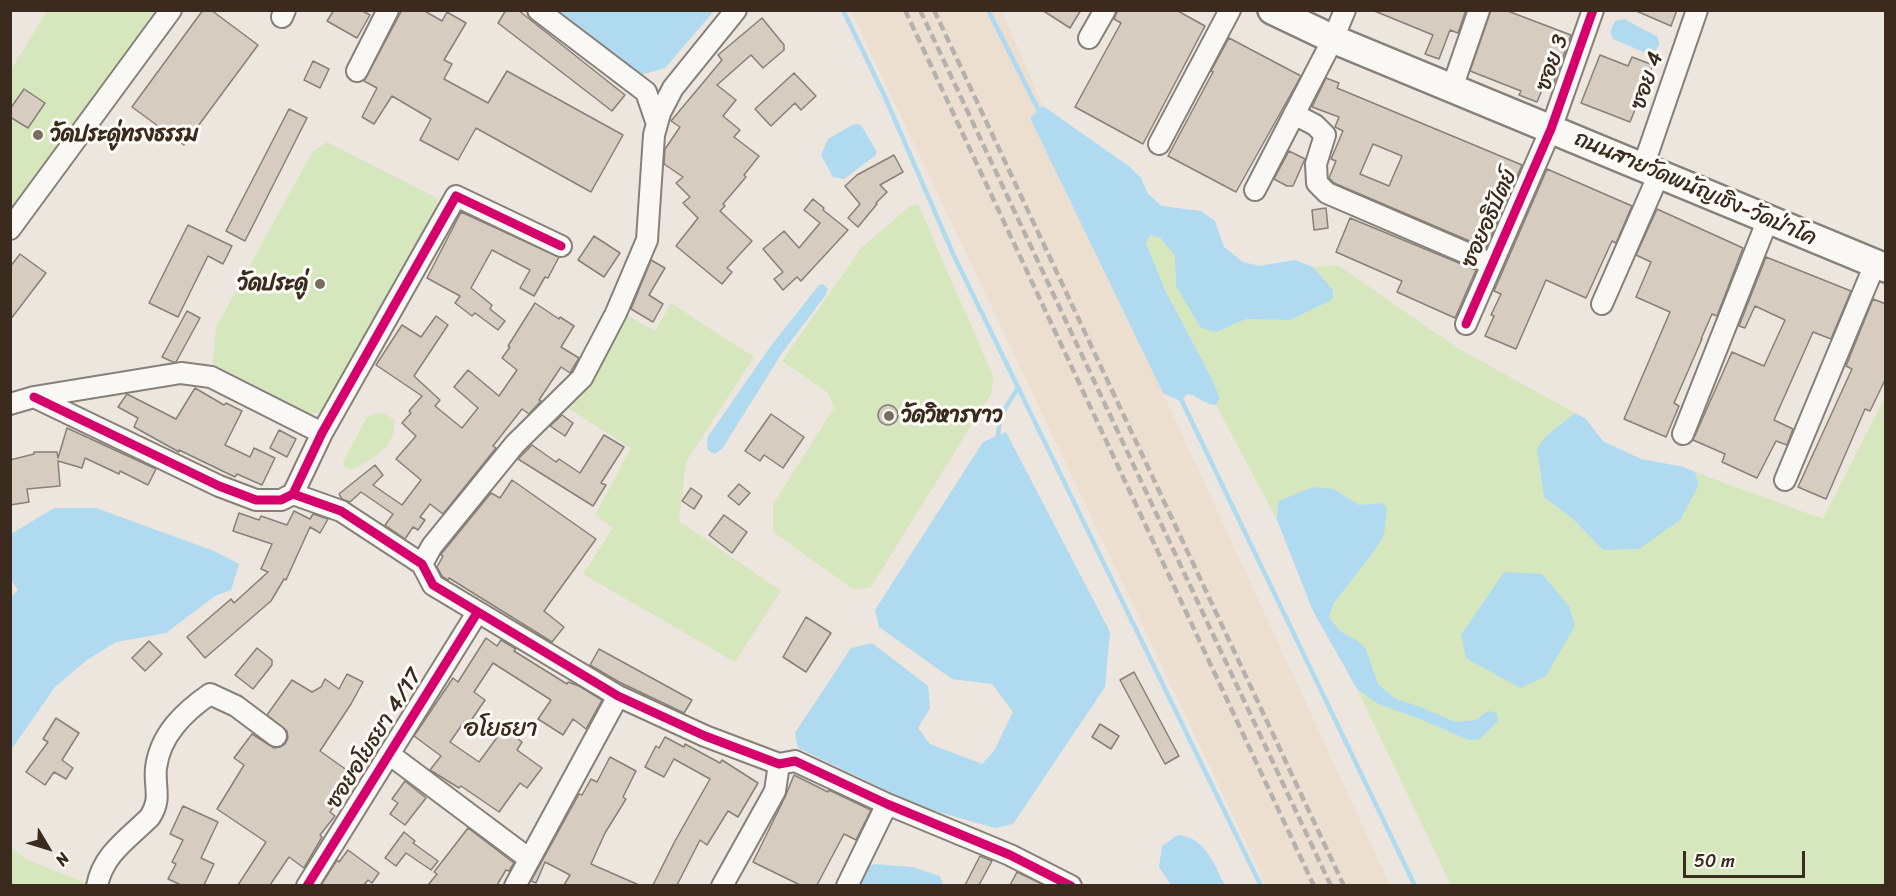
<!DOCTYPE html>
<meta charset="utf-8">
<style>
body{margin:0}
#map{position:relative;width:1896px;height:896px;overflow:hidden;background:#ede6de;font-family:Sriracha,sans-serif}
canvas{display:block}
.frame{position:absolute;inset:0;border:12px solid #3b2a1e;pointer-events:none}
.north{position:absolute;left:18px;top:818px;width:60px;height:60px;-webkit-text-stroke:4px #fdfcf7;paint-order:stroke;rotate:128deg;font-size:16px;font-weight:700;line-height:24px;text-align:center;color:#3b2a1e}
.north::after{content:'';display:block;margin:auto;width:21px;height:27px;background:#3b2a1e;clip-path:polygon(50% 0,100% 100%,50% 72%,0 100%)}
.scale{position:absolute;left:1683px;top:851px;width:122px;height:27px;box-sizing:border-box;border:3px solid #3b2a1e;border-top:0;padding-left:8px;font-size:18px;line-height:21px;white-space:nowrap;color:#3b2a1e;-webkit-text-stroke:4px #fdfcf7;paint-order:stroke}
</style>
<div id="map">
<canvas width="1896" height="896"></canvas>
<div class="frame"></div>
<div class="north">N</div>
<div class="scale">50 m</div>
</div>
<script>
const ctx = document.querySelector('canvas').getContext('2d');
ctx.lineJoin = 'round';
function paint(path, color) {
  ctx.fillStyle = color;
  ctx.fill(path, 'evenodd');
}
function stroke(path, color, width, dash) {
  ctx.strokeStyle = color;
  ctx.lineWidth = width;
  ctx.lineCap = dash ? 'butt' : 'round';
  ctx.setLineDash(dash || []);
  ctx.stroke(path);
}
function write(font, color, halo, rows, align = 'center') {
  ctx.font = font + ' Sriracha,"Playpen Sans Thai",sans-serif';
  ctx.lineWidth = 6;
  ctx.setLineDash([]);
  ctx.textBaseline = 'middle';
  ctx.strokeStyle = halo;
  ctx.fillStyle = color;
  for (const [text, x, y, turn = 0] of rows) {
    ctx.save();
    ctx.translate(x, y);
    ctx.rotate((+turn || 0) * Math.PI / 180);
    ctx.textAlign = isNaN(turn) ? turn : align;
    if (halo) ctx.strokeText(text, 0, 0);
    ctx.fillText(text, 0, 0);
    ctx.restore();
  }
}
const built = new Path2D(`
 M851,11H1002L1043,106L1030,118L1163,393L1390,885H1266Z`);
const green = new Path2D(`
 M47,11H156L11,209V70Z
 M327,142L437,198V215L324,411L306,416L213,364L216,327L313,151Z
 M918,204L993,376L992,392L871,587L854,590L773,532V504L834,408L828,393L782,361L862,247L910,206Z
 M1150,235L1160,238L1175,255L1176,286L1217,332L1246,319L1290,320L1333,290L1313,267L1338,265L1456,347L1575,413L1546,436L1539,466L1544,497L1574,520L1603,550L1699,485L1695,472L1823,519L1885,397V885H1451L1357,689L1378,704L1420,719L1468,740L1488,711L1475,720L1455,722L1421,707L1396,699L1378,684L1366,649L1358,641L1340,631L1329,617L1334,603L1375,550L1384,535L1382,503L1359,505L1334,489L1278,501L1277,520L1216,405L1220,398L1212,379L1165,290L1146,243Z
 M671,303L754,357L686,462L679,521L781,591L735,662L583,574L613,528L595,515L631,448L566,407L591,383L625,314L655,331Z
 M381,412L394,419C398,447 373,458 352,470L345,467L343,462L367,417Z
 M10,847L30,861L89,884V885H11Z`);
const water = new Path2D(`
 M554,11H714L665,68L633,77Z
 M1624,19L1658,37L1659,45L1653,54H1648L1613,39L1610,32L1615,21Z
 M1043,106L1130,167L1141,178L1148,194L1162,206L1201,211L1215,221L1224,247L1243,262L1259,266L1295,260L1313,267L1333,290V299L1290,320L1246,319L1216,332L1201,328L1176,286L1175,255L1160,238L1150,235L1146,243L1165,290L1212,379L1220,398L1216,405C1205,405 1198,395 1187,394L1180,401L1163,393L1030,118Z
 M854,124L861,125L876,150V155L844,179L833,177L821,155L828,139Z
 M823,284L828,289L825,296L782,353L722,449L714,454L708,450L707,438L770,347L819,285Z
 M1575,413L1585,418L1603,441L1641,459L1684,467L1695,472L1699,485L1680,520L1639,549L1603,550L1574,520L1544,497L1537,449L1546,436Z
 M1006,432L1110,632L1105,687L1013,824L995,828L921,807L798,748L795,733L851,648L872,643L928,686L930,708L918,728L930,744L982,764L994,751L1013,712L992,684L952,679L879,627L875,610L983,442Z
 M1314,487L1334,489L1359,505L1382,503L1387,509L1384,535L1375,550L1334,603L1329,617L1340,631L1358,641L1366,649L1378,684L1396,699L1421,707L1455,722L1475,720L1488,711L1497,713L1498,721L1480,739L1468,740L1420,719L1378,704L1357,689L1313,611L1277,520L1278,501Z
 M54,508H96L214,551L239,564L231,590L215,596L166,633L116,642L87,660L55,687L11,750L10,598L18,590L11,580V534Z
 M1504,572L1542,574L1569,606L1575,626L1546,676L1520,688L1466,658L1461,635Z
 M1178,835C1206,838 1213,863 1225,885H1171L1159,867L1162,846Z
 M875,864L912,867L940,876L943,885L858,886L866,867Z`);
const stream = new Path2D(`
 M843,10L885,97L954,256L1261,886
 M988,10L1041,115
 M1179,395L1415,886
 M997,441L1001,415L1018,388`);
const building = new Path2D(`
 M203,10H211L258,45L184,145L132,107Z
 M334,10H361L370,15L357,38L327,21Z
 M402,10H423L442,21L447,12L466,23L444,60L452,64L444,79L488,103L507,71L623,135L591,192L476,128L458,160L420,140L431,119L392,96L374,124L362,117L377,88L364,81Z
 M506,10H518L625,95L612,111L498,23Z
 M1042,10H1081L1070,28Z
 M1118,10H1176L1205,26L1143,144L1075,107L1121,23L1114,19Z
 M1372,10H1466L1458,33L1450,30L1439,59L1425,54L1433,35Z
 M1491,10H1505L1571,35L1552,87L1544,85L1537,102L1519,95L1521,91L1470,71Z
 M1634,10H1677L1671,26Z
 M762,18L784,45V50L763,68L751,55L717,85L736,100L723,116L740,130L734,137L759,156L744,175L746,177L723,204L725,206L720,211L752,241L727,268L732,272L722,284L676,246L698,218L683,203L690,197L676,183L683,177L664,164L665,149L680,127L671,121L722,60L718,55Z
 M1229,38L1301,76L1236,192L1168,156L1213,72L1211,71Z
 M1600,55L1628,66L1632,57L1653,65L1630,122L1581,103Z
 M313,61L329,69L320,88L304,80Z
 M794,73L816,96L801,110L795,103L771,126L755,109Z
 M1326,78L1339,83L1337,88L1522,165L1486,248L1334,183L1329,178L1336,161L1331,159L1343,131L1335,127L1339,117L1312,107ZM1373,144L1402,156L1389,186L1360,174Z
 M24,89L45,103L28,128L10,117V109Z
 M289,109L307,118L245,241L226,231Z
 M1289,151L1305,159L1293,186H1287L1274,179Z
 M894,155L903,172L880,185L887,192L876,203L877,204L858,227L848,218L860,204L845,186L857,175Z
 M1547,169L1632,206L1616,243L1612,241L1586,298L1546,280L1516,349L1485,336L1494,316L1491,315L1501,294L1494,291Z
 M813,199L824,208L823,210L848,230L801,281L797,277L783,290L774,279L783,272L763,249L784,231L799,248L820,223L804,210Z
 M1326,208L1328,228L1314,230L1312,210Z
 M1657,209L1743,248L1717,316L1712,314L1701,339H1702L1674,403L1679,406L1666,437L1624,419L1670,312L1636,297L1651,262L1636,255Z
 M461,212L559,257L548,278L545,277L534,296L520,288L530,270L492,250L471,288L492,305L490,309L505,321L498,330L475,313L472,316L455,303L460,296L427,278Z
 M1350,218L1476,270L1455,318L1397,292L1402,281L1336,252Z
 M188,225L232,246L223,264L208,256L178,317L149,303Z
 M594,236L620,253L604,277L578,260Z
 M20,254L46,273L10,320V267Z
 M1766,257L1851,291L1831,339L1813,332L1774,420L1793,429L1787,445L1776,441L1757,478L1722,462L1725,454L1693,440L1732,352L1764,366L1785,320L1755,306L1745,328L1739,326Z
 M651,260L665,268L649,295L663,304L653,322L631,309Z
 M1873,299L1886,304V378L1870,411L1865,409L1826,499L1798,487L1852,369L1846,366Z
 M535,303L559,319L560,317L574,326L561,347L579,358L570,373L561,367L539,400L541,401L529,414L522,409L493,446L496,448L443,514L430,504L420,517L425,520L418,530L413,527L405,539L385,525L393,514L361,492L350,502L342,499L339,494L375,465L383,475L373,485L402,505L421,480L396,459L416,436L402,423L411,413L409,411L422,396L376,365L402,325L421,337L436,316L448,325L414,376L440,400L435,406L462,428L478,408L454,387L468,370L499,396L517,370L502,358L510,347L508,346Z
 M187,311L200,318L176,362H173L162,357Z
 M195,388L224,405L226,403L242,411L225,445L250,457L254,448L275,458L262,485L237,474L235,477L179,450V452L134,427L138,418L118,407L127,394L176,419Z
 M878 415a10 10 0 1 1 20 0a10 10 0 1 1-20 0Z
 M771,414L804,437L783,468L764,455L760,461L745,451Z
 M562,415L573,423L565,436L550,426Z
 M67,428L156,469L148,485L120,471L119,474L85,458L82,468L58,461L60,486L27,489L29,502L10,505V460L34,454V452H57L58,458Z
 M279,430L296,439L287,457L270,448Z
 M604,435L624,447L601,483L606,485L593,506L518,459L532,445L556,462L559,459L580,473Z
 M512,480L596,539L544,611L564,627L552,642L449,578L448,580L442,576L437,567L443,556L441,555L442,553L491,493L500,498Z
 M739,484L750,493L739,505L728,496Z
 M691,488L702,496L694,509L682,501Z
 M294,511L310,519L313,514L328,519L320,533L310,527L286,580L284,579L271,601L205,658L187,637L231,599L234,603L268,572L261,569L272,544L233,531L239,513L259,520L261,516L287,525Z
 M724,515L747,532L732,553L709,535Z
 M806,617L831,633L806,672L783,657Z
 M486,638L497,646L501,640L516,649L514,651L567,684L568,682L579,686L602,700L586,729L573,719L563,735L538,719L551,700L493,663L474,692L485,700L468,725L464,722L450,742L479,762L504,728L522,742L517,750L542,768L527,788L520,783L499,812L461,786L459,788L430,770L441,756L414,736L453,678L458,682Z
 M149,641L162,654L145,671L132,658Z
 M257,648L272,660V665L253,689L235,675Z
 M599,649L692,700L684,713L619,682L590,665Z
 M1134,672L1179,756L1165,764L1120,680Z
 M347,674L363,682L351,704L320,751L355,776L330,812L335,816L320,835L322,837L304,868L289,857L270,885H238L266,842L217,809L244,765L234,758L252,734L274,748L280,747L285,744L288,738L287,731L267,715L292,680L312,692L321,687L325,679L339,689Z
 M56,718L79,733L62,760L73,768L66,779L54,772L45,785L26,772L48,742L43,739Z
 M1100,724L1119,736L1111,749L1092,737Z
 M665,737L684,747L685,744L720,763L722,760L758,783L738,817L728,811L707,845L700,840L677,885H653L675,841L710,779L674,759L664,777L645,767L656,746L659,748Z
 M610,757L636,771L623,797L626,799L605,833L591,864L639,885H564L570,875L545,862L536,883L531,881L579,794L582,795L591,779L597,782Z
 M794,775L828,792L829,790L871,810L856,840L844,834L817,885H800L753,862L785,797Z
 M405,781L426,798L405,825L390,814L398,803L392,799Z
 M183,806L218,822L201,858L214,864L204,885H181L168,879L176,864L172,862L183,840L170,834Z
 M468,828L514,863L509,871L506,870L497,885H428L437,874L434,872Z
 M404,832L415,841L413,843L438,861L431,870L406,853L396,866L385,858Z
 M348,850L379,873L372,883L368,880L364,885H321L337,860L339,862Z
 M980,856L992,861L979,885H965Z
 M1017,872L1044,885H1010Z`);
const minor = new Path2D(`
 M538,10L646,92L657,124
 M282,17L285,10
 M1089,38L1105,10
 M357,71L388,10
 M1452,88L1479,10
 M1294,114L1315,125L1325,135L1316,164L1317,183L1327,193L1492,264
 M1159,144L1230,10
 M1643,167L1697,10
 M1255,190L1333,39L1345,10
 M10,229L171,10
 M1602,304L1659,174
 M1466,324L1551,129L1593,10
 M34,397L219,486L256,500H281L293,494L322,433L456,196L561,246
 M10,404L34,397L181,373L211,377L322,433
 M1683,434L1768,219
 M1785,480L1875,264
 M293,494L341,511L422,564L433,585L618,696L705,736L779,764L795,761L887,804L1010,855L1071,886
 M422,564L432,546L515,444L582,378L616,313L647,240L654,135L660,113L673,88L736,10
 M389,754L528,858
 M97,886C103,854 128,839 150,817C162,798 154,788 156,768C160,735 184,712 210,694L236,706L276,736
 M307,886L477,613
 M515,886L618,696
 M722,886L775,791L779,764
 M847,886L887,804`);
const secondary = new Path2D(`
 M1272,10L1333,39L1886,268`);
const rail = new Path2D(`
 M905,10L1314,886
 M920,10L1331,886
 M934,10L1344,886`);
const cycleway = new Path2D(`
 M1466,324L1551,129L1593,10
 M34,397L219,486L256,500H281L293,494L322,433L456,196L561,246
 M293,494L341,511L422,564L433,585L618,696L705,736L779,764L795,761L887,804L1010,855L1071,886
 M307,886L477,613`);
const markers = [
 [38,135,6,"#796c61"],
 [320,284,6,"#796c61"],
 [889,416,6,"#796c61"]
];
const streetNames = [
 ["ซอย 3",1553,63,-71],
 ["ซอย 4",1648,81,-71],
 ["ถนนสายวัดพนัญเชิง-วัดป่าโค",1695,189,23],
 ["ซอยอธิปัตย์",1490,219,-66],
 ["ซอยอโยธยา 4/17",375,739,-58]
];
const poiNames = [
 ["วัดประดู่ทรงธรรม",50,135],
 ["วัดประดู่",308,284,"right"],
 ["วัดวิหารขาว",901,416]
];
const neighbourhoodNames = [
 ["อโยธยา",501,730]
];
paint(built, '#ecdfcf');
paint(green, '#d6e7bd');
paint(water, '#afdaf0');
stroke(stream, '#afdaf0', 4.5);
paint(building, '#d6ccc0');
stroke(building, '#868079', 1.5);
stroke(minor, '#868079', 24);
stroke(secondary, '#868079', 32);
stroke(minor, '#f9f8f5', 20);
stroke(secondary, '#f9f8f5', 27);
stroke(rail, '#b4b1ae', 4.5, [9, 4.5]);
stroke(cycleway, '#d6006c', 9);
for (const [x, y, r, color] of markers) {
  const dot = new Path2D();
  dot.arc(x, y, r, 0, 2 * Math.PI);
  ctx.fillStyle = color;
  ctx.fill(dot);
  stroke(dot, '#fdfcf7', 2);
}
write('22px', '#3b2a1e', '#fdfcf7', streetNames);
write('bold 22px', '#3b2a1e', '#fdfcf7', poiNames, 'left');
write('24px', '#3b2a1e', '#fdfcf7', neighbourhoodNames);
</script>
